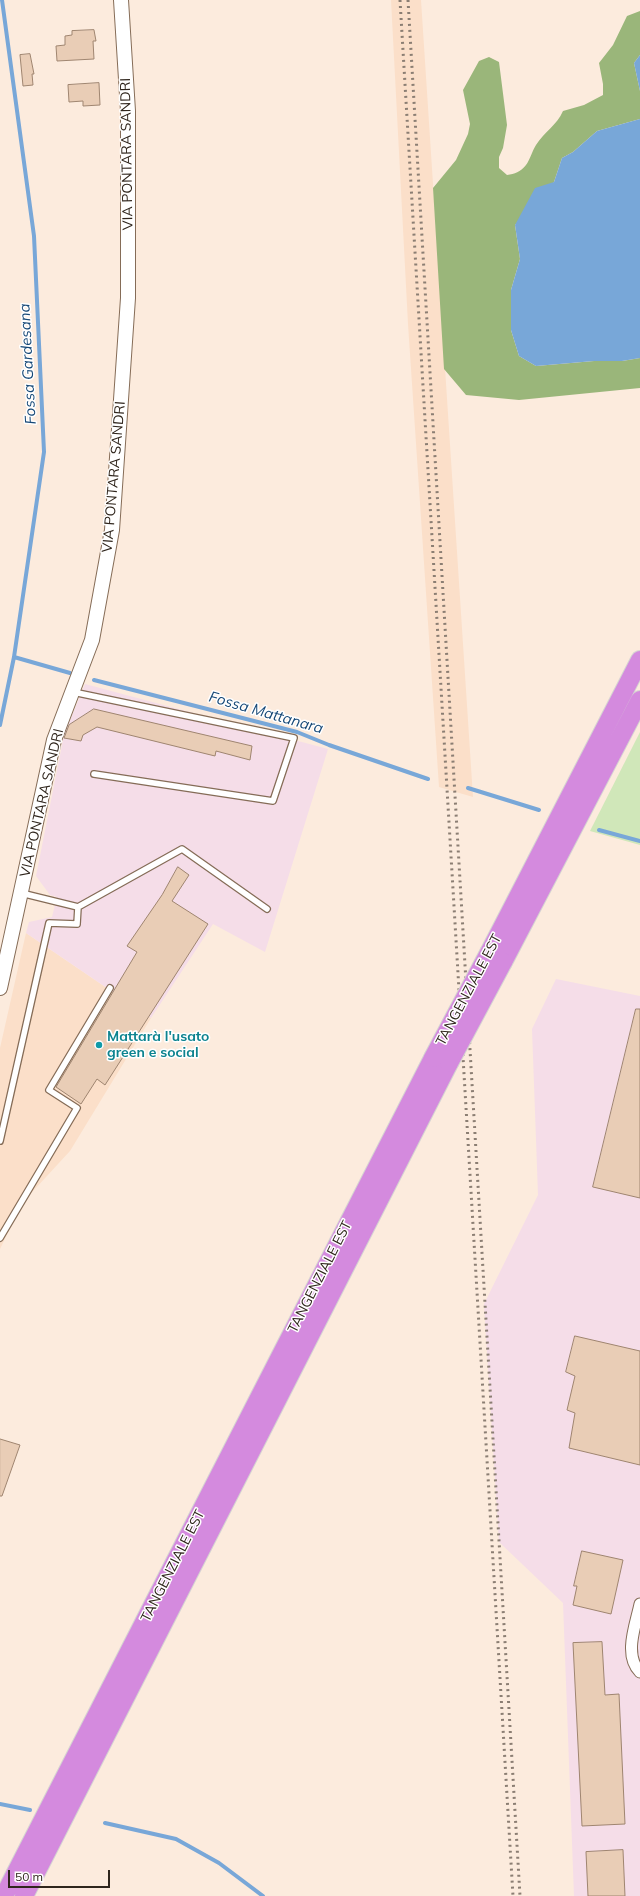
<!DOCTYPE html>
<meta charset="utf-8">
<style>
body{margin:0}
#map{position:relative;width:640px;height:1896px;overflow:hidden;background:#fcebdd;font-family:Mulish,sans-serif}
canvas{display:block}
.scale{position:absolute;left:8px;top:1870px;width:102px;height:18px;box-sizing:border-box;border:2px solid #2f251c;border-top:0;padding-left:5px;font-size:12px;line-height:14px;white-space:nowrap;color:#2f251c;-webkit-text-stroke:3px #fff;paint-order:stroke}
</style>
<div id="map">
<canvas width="640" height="1896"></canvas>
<div class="scale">50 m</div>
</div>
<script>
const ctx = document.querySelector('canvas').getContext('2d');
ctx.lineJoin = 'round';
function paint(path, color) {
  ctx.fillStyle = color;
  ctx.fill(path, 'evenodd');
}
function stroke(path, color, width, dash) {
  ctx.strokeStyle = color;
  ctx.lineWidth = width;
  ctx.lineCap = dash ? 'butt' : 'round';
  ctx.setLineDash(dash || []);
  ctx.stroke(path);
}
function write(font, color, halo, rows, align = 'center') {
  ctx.font = font + ' Mulish,sans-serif';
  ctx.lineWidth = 3;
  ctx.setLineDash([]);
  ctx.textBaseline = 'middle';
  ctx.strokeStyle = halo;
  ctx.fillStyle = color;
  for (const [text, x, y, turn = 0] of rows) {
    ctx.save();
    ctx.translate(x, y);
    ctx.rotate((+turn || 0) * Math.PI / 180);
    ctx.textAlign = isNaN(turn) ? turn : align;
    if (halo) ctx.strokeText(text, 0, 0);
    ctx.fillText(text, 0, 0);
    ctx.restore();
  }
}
const built = new Path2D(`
 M391,0H421L473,797L439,787L408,324Z
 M26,933L151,1018L70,1151L23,1202L0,1249V1048Z`);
const industrial = new Path2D(`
 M85,684L328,749L265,952L213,924L151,1018L26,933L29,922L52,917L57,897L50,895L36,876L64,735Z
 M556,979L640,996V1896H574L563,1603L499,1542L484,1304L538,1195L532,1029Z`);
const green = new Path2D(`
 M640,732V845L590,831Z`);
const forest = new Path2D(`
 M640,11V55L634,63L640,91V119L597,131L573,152L562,158L554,182L515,225L520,259L511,290V330L519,356L536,366L594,361H622L640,358V388L519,400L466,395L444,369L433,188L456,160L468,134L470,124L463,90L479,61L489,57L499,62L507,125L503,148L499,157V168L507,175C515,174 520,172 526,165C530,160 532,151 536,145C544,132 557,125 563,111L584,105L603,95V84L599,63L613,45L627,16Z`);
const water = new Path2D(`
 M640,55V91L634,63Z
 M640,119V358L622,361H594L536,366L519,356L511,330V290L520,259L515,225L535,188L554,182L562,158L573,152L597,131Z`);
const stream = new Path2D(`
 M14,657L70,673
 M94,680L297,732L329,745L428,779
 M0,725L14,657L44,452L34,236L2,0
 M468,788L539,810
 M599,830L640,841
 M0,1804L30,1810
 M105,1823L176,1839L219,1863L263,1896`);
const building = new Path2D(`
 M94,30L96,41H93L94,59L57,61L56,46L65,45V36L72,35V31Z
 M30,54L34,74H32L33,85L23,86L20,55Z
 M99,83L100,105L83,106V101L69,102L68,85Z
 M94,709L252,746L250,760L216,751L215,756L97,727L83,735L81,741L64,738L69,725Z
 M178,867L189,875L172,901L208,924L105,1085L97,1079L81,1104L56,1087L137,952L127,946L162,895Z
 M636,1009H640V1198L593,1187Z
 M575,1336L640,1351V1465L569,1448L575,1413L567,1410L575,1376L566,1372Z
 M0,1439L20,1445L2,1496H0Z
 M582,1551L623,1560L611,1614L573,1605L577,1586H574Z
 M602,1642L605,1695L619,1694L625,1824L582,1826L573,1643Z
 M623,1850L625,1896H588L586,1852Z`);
const service = new Path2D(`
 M73,692L294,738L273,801L94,774
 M21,893L78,907L182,849L267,909
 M0,1141L49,923L77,924L78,907
 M0,1238L77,1108L49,1090L110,988`);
const minor = new Path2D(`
 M640,1604C636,1624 623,1655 640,1672`);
const tertiary = new Path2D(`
 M0,988L54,740L92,640L112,530L128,298V111L121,0`);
const trunk = new Path2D(`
 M490,951L640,660
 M503,962L640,700
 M4,1896L433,1058
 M24,1896L449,1063`);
const rail = new Path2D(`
 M400,0L513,1896
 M408,0L520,1896`);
const trunkBridge = new Path2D(`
 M433,1058L490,951
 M449,1063L503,962`);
const markers = [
 [99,1045,4,"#0f9aa8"]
];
const streetNames = [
 ["VIA PONTARA SANDRI",127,154,-91],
 ["VIA PONTARA SANDRI",114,477,-85],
 ["VIA PONTARA SANDRI",42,803,-77],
 ["TANGENZIALE EST",469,990,-62],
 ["TANGENZIALE EST",320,1277,-63],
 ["TANGENZIALE EST",173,1566,-63]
];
const cultureNames = [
 ["Mattarà l'usato",107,1037],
 ["green e social",107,1053]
];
const waterNames = [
 ["Fossa Gardesana",28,364,-93],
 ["Fossa Mattanara",266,713,16]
];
paint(built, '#fbdfc9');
paint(industrial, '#f5dde8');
paint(green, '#d0e7b9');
paint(forest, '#9ab67a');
paint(water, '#78a7d8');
stroke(stream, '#78a7d8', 4);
paint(building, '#e9cdb6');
stroke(building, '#9f8570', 1);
stroke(service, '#856c57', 8);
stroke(minor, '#856c57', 13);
stroke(tertiary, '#856c57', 16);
stroke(trunk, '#d5d3d2', 20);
stroke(service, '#fff', 5.5);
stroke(minor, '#fff', 11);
stroke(tertiary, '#fff', 14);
stroke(trunk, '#d48ade', 18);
stroke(rail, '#8b7e73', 3, [2, 4]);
stroke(trunkBridge, '#d5d3d2', 20, []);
stroke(trunkBridge, '#d48ade', 18);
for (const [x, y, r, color] of markers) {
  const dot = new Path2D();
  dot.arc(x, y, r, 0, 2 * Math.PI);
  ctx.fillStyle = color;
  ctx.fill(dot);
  stroke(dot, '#fff', 1.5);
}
write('14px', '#2f251c', '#fff', streetNames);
write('bold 14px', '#0d838f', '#fff', cultureNames, 'left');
write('italic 15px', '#164877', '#fff', waterNames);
</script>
